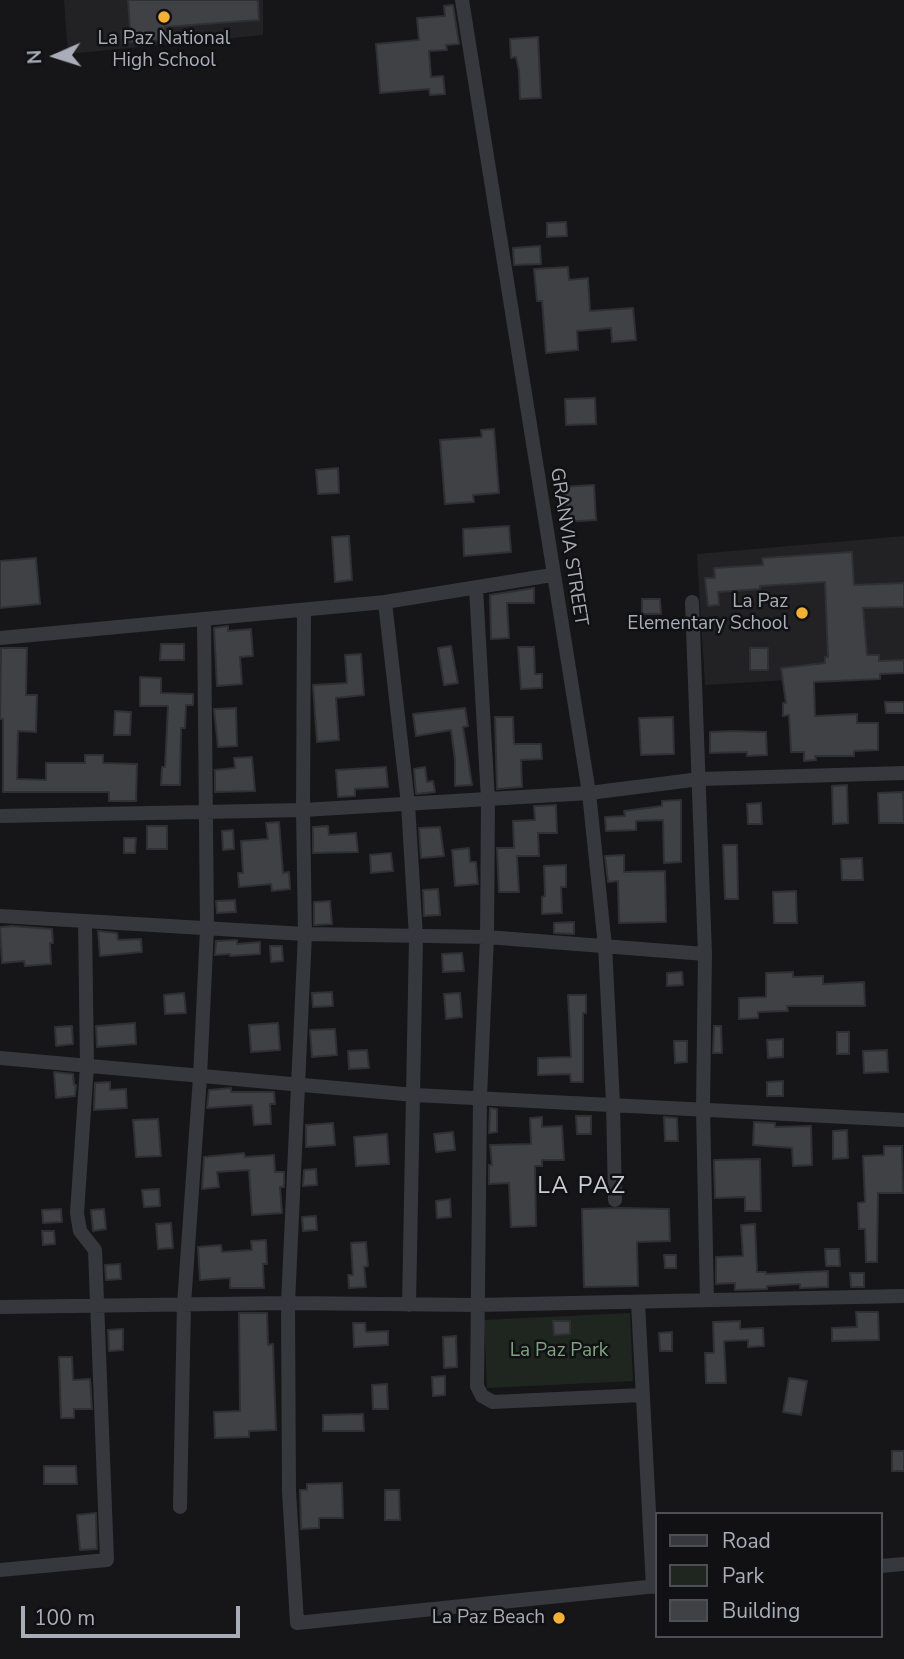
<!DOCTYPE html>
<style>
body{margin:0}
#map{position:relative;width:904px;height:1659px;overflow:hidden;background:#161618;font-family:"Nunito Sans",sans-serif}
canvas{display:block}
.legend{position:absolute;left:655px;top:1512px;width:228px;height:126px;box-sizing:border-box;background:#111113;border:2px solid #4d4f55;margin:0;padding:9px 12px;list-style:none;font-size:21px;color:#a8adb8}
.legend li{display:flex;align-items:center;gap:14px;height:35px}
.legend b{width:35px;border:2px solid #4d4f55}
.north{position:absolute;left:21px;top:21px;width:70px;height:70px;-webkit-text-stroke:5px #111113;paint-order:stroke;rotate:267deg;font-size:19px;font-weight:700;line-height:28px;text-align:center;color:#a8adb8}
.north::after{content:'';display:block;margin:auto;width:24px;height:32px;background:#a8adb8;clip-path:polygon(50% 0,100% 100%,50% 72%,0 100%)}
.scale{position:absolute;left:21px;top:1606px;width:219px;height:32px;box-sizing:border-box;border:4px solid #a8adb8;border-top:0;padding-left:9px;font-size:21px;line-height:24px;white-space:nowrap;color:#a8adb8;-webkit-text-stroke:5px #111113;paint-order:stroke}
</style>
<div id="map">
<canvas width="904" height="1659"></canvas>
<ul class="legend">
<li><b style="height:9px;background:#37383d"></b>Road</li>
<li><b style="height:19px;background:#1e261f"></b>Park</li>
<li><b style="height:19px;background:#404145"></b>Building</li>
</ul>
<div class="north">N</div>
<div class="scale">100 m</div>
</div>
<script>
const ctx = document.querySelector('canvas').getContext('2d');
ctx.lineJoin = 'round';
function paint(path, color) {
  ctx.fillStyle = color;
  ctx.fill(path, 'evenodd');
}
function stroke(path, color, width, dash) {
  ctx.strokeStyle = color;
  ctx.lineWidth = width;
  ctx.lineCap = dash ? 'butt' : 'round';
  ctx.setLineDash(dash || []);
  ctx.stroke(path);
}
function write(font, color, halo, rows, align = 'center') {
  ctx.font = font + ' "Nunito Sans",sans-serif';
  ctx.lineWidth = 5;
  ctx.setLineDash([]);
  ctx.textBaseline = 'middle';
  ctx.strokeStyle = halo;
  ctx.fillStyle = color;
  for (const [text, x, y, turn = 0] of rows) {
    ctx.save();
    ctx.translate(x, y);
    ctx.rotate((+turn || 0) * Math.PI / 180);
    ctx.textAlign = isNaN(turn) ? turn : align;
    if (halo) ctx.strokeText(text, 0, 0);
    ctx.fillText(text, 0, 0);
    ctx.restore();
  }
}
const built = new Path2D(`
 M64,0H263V35L68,54Z
 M904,536V673L705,685L697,554Z`);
const green = new Path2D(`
 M630,1313L633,1381L487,1388L484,1320Z`);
const building = new Path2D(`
 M128,0H258L259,20L165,27L166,40L122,43L121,31L130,30Z
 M453,5L459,44L446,45L447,50L429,51L431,77L443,76L445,94L430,95L429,89L380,93L376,44L419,40L417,18L445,16L444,6Z
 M538,37L541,98L520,99L519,71L516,57L511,58L510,39Z
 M566,222L567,236L547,237V223Z
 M540,246L541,264L514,265L513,248Z
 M568,267L569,280L588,278L590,311L633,308L636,340L612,342L611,328L577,331L578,350L546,353L542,301H537L534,269Z
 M595,398L596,424L566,425L565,399Z
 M494,429L499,493L473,495L474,502L445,504L440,440L482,437L481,430Z
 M338,468L339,493L318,494L316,470Z
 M594,485L596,520L562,522L559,487Z
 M509,526L511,552L464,556L463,529Z
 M349,536L352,580L335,582L332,537Z
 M852,552L854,585L904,583V607L863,608L867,655H879V661L904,660V673L880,674V679L814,682L815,716L857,714V723H878V750L854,751V756H815L816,760L804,761V752H791L789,715L783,716V703H786L781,668L825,663V657H828L825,582L760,586V589L718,592L719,605L708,606L705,578H715L714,568L763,565L762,558Z
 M36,558L40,604L0,608V561Z
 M534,588V603H507L509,638L491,639L490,595Z
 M642,599H660L661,614H642Z
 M228,626V631L251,629L253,656L240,657L242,684L217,686L214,628Z
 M161,644H184V660H160Z
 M451,646L458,683L444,685L438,648Z
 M518,647H534L535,674H542V688L521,689Z
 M1,648H27L26,695H37L36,732L18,731L17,779L46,780V763H85V755H103V763L137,764L136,801H109V792H3V719H0Z
 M750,648H768V670H750Z
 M361,654L364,695L336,698L339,740L317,742L313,685L347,683L345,655Z
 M140,677L161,678V693L193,694V705H186L185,728H181L180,785H161L162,767H165L168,706H140Z
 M885,702H904V713H886Z
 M236,708L237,746L218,747L214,709Z
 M465,708L468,726L463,727L472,785L455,786V760L451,730L416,736L413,714Z
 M115,711L131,712L130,735H114Z
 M495,717H513L514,744H541L542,759L521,760L522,787L497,789Z
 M673,717L674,754L641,755L639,718Z
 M733,731L766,732L767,755L747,756V752L710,753V732Z
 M252,757L255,791L215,792V770L235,768L234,758Z
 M386,767L388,787L355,789V796L338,797L336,770Z
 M425,767L427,782L433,781L435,792L416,794L414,769Z
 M847,785L848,823L833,824L832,786Z
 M903,792L904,823H879L878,793Z
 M681,800V862L664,863L663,820L636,821V830L606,831L605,817L625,816L624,811L662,806V801Z
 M761,803L762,824H748L747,804Z
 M556,805L557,833H538L539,856H517L519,892H499L497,848H514L513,821L535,820L534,806Z
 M279,822L283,873L289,872L290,889L272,891L271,884L239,887L238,873H243L241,841L268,839L266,823Z
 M147,826H167V849H147Z
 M328,826L329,835L356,833L358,852L313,853V827Z
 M440,827L444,856L421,858L419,828Z
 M233,830L234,849L223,850L222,831Z
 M124,838H136L135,853H124Z
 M723,845H737L738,899H725Z
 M469,848L470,862H476L478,884L455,886L452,850Z
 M391,853L393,871L371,873L370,855Z
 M624,855V872L665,871L666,922L619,923L618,881L608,882L605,856Z
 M862,858L863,880H842L841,859Z
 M566,865V887H561L562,913L542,914V897L545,896L544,866Z
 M438,889L440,915L424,916L423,890Z
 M796,891L797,923H774L773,892Z
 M235,900L236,912L217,913L216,901Z
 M330,901L332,924L314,925V902Z
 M574,922V934L554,933V923Z
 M12,926L52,929L53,943H50L51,964L25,966L24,961L2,963L0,927Z
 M98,931L117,933L118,940L141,939L142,952L100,956Z
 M237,940V944L260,942V954L230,956V954L215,955L216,941Z
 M270,946H282L283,961L271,962Z
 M462,953L464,971L443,972L442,954Z
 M682,972L683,985L667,986V973Z
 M793,972V977L823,976V984L864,982L865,1006H787L788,1011L758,1012V1018L739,1019V998L766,997V973Z
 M332,992L333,1006L313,1007L312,993Z
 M184,993L186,1013L165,1014L164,995Z
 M460,993L462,1017L446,1019L444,994Z
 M568,995H586V1013H583V1082H571L570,1074L538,1075V1058L571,1057Z
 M135,1023L136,1044L97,1047L96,1026Z
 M278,1023L280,1050L251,1052L249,1025Z
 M72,1026L73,1044L56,1046L55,1027Z
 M714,1026H721L722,1053H713Z
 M335,1029L337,1055L312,1057L310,1030Z
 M837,1032H849V1054H837Z
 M783,1039V1057L768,1058L767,1040Z
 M674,1041H687V1062L675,1063Z
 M367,1050L369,1068L349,1069L348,1051Z
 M887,1050L888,1072L864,1073L863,1051Z
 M54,1072L73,1074L74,1085H76L75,1096L56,1098Z
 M783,1081V1096H767V1082Z
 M110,1082V1090L126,1089L127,1108L94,1110L95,1083Z
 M231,1088V1092H274L275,1104H270L271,1124L254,1125L252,1105L207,1108L209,1090Z
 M490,1108L497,1109V1132L489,1133Z
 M576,1116H591V1134H577Z
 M542,1117V1127L562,1126L564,1160H542V1166H535L536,1226L511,1227L509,1183L489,1184V1165H492L490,1145L531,1144L530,1118Z
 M664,1117L677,1118L678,1141H665Z
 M158,1119L161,1156L136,1157L133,1120Z
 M754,1122L775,1123V1127L811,1126L812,1165L793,1166L792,1148L753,1145Z
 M333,1123L335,1145L306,1147V1125Z
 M847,1130L848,1158L833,1159V1131Z
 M453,1132L455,1150L436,1152L434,1134Z
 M387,1134L389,1164L356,1166L354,1137Z
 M884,1146H902L903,1193H878L877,1262H866L865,1229H859L858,1203L865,1202L863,1156L884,1155Z
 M244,1153L245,1157L274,1155L275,1172H284V1187H280L282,1213L252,1215L249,1170L217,1172L219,1187L202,1189L204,1157Z
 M760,1159L761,1211H745V1197L715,1198L714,1160Z
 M316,1169L317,1185L303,1186L304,1170Z
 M159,1189L160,1206L144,1207L142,1190Z
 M450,1199L451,1217L437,1218L436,1201Z
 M620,1208L669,1209L670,1241L637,1242L638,1286L584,1287L582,1209Z
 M61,1209L62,1222L43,1223L42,1210Z
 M104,1209L106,1229L93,1231L91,1210Z
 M316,1216L317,1230L303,1231L302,1217Z
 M171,1223L173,1248L158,1249L156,1224Z
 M755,1224L757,1272H766V1274L828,1271V1287L800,1288V1284L767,1286V1289L735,1290V1283L716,1284V1257L743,1256L741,1225Z
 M42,1231H54L55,1244L43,1245Z
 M266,1240L267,1264H263L264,1288H230V1278L200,1280L198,1247L221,1245L222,1252L252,1250L251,1241Z
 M366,1242L368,1266L364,1267L366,1287L349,1288L348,1275H353L351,1243Z
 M825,1249H839L840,1266H826Z
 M664,1255H676V1268H665Z
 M120,1264L121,1279L106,1280L105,1265Z
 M850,1273H864V1287H851Z
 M856,1312H878L879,1340L832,1341V1328L857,1327Z
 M239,1313H267L268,1345L273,1344L276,1430L249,1431V1437L215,1438L214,1412L240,1411Z
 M553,1321H570V1334L554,1335Z
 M740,1321V1329L763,1328L764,1346L748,1347V1340L724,1341L726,1383H706L705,1353H714L713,1322Z
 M353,1323H365L366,1332L388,1331V1345L354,1347Z
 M123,1329V1350L109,1351L108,1330Z
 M672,1332V1351H660L659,1333Z
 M456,1336L457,1367L444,1368L443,1337Z
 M59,1357H72L73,1380L90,1379L92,1409H74V1418H61Z
 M445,1376V1395L433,1396L432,1377Z
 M789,1378L807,1381L801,1415L783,1412Z
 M387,1384L388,1409H373L372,1385Z
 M363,1414L364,1431H323V1415Z
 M892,1451H904V1471H892Z
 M44,1466H76L77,1484H44Z
 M342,1483L343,1518H319V1528L301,1529L300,1490H307V1484Z
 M385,1490H399L400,1520H385Z
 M96,1513L97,1549L80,1550L77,1515Z`);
const minor = new Path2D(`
 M462,0L589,793L605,946L613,1103L615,1200
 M476,588L488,800L487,937L480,1097L477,1386L482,1396L493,1402L643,1395
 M385,602L408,804L416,937L409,1305
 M692,602L705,954L703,1108L707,1300
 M304,610L303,810L305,934L288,1303L289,1491L297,1623L657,1586
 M0,638L385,602L552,575
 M0,816L303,810L589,793L700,779L904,773
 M0,916L305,934L487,937L705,954
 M0,1058L415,1095L904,1120
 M638,1303L653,1587
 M0,1307L288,1303L477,1305L904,1296
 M180,1507L184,1304L200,1077L207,928L204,619
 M881,1566L904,1564
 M0,1570L107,1560L95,1250L80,1231L77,1213L87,1066L85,921`);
const markers = [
 [164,17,7,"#f2b134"],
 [802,613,7,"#f2b134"],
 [559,1618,7,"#f2b134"]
];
const poiNames = [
 ["La Paz National",164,39,"center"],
 ["High School",164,61,"center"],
 ["La Paz",788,602],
 ["Elementary School",788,624],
 ["La Paz Beach",545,1618]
];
const streetNames = [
 ["GRANVIA STREET",568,547,81]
];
const parkNames = [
 ["La Paz Park",559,1351]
];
const quarterNames = [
 ["LA PAZ",582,1187]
];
paint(built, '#222225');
paint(green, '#1e261f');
paint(building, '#404145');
stroke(building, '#303034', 2);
stroke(minor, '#37383d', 14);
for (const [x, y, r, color] of markers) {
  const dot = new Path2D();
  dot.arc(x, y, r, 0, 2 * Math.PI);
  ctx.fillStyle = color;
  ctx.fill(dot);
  stroke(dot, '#111113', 2.5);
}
write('19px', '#a8adb8', '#111113', poiNames, 'right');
write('19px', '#a8adb8', '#111113', streetNames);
write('19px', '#7fa381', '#111113', parkNames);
ctx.letterSpacing = '2px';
write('23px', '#c9ccd4', '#111113', quarterNames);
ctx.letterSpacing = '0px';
</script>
